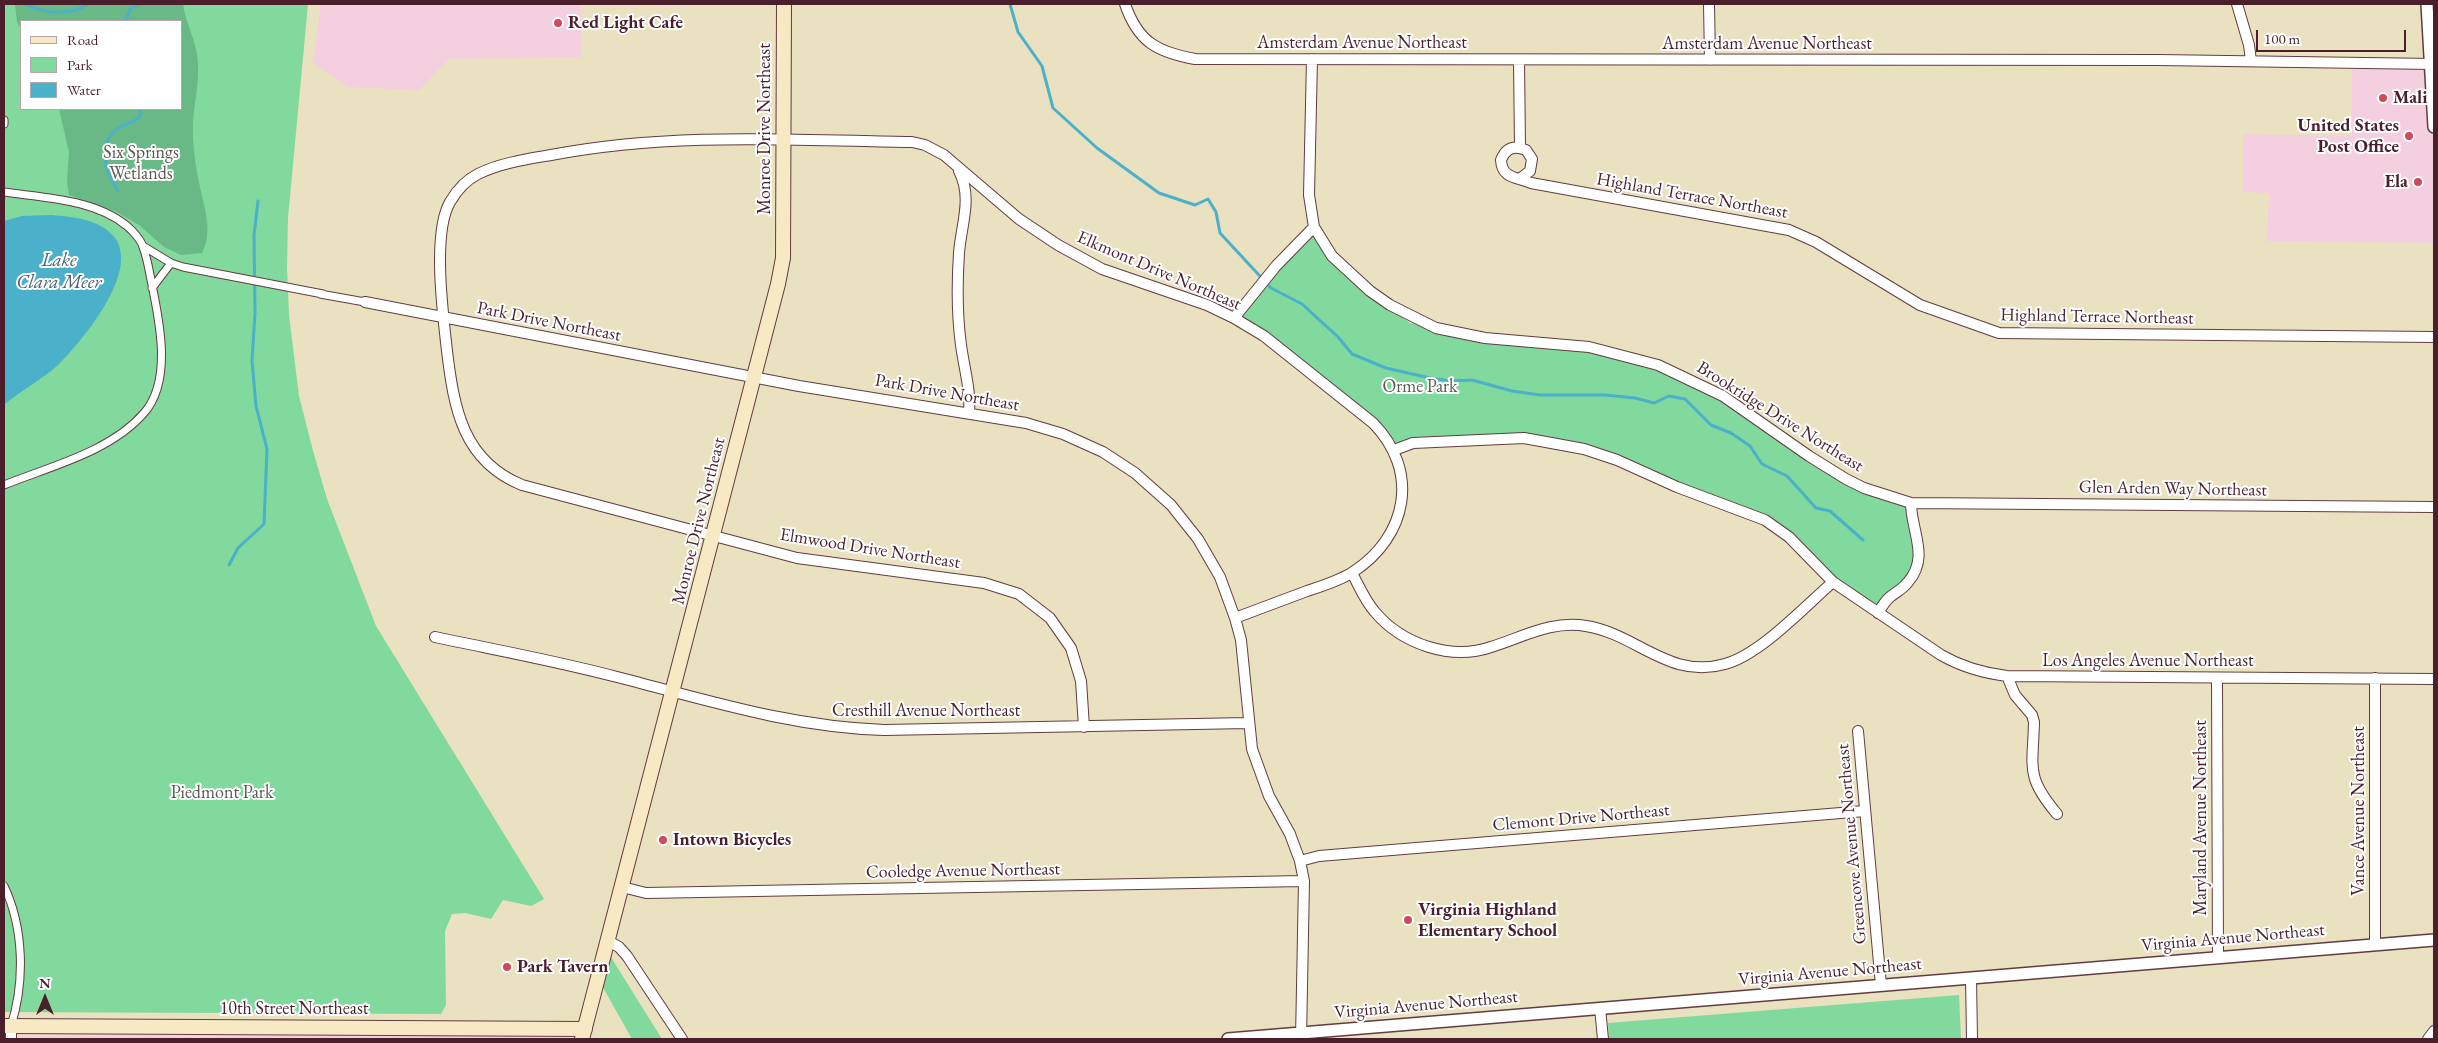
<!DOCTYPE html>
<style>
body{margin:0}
#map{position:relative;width:2438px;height:1043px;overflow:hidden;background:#eae1c0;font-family:"EB Garamond",serif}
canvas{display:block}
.frame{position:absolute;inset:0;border:5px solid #4a1f2b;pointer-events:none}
.legend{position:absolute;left:20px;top:20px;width:162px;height:90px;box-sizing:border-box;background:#fff;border:1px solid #b7a5aa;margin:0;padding:6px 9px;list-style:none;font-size:15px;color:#4a1f2b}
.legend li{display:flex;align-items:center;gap:10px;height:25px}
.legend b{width:25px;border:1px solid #b7a5aa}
.north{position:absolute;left:20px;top:973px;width:50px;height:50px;-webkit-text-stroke:4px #fff;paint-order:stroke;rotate:0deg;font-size:14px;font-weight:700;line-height:20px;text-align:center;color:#4a1f2b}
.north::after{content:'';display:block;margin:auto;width:18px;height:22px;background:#4a1f2b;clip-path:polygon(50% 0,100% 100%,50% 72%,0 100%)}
.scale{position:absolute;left:2256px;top:30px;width:150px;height:22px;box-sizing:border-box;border:2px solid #4a1f2b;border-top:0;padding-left:6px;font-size:15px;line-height:18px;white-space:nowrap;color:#4a1f2b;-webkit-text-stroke:4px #fff;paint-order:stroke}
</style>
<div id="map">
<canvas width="2438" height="1043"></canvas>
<div class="frame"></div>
<ul class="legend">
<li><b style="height:6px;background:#f6e9c3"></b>Road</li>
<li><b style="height:14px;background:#81d99e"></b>Park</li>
<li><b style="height:14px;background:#4bb0ca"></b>Water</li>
</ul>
<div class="north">N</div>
<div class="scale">100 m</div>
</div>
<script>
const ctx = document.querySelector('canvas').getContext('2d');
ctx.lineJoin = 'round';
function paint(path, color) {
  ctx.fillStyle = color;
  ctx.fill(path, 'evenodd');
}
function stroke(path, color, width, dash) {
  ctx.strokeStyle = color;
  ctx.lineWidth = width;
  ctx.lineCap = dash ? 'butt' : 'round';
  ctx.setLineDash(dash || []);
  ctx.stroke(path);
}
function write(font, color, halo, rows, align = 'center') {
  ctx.font = font + ' "EB Garamond",serif';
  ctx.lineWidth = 4;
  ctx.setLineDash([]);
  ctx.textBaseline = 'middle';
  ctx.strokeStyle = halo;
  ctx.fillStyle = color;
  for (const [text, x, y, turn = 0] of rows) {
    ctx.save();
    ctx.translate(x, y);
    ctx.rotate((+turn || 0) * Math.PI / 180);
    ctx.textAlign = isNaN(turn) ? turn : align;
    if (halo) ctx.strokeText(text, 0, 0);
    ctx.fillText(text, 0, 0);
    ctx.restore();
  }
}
const built = new Path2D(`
 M321,4H581V57L449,59L419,90L348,87L313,63Z
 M2352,62L2434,64V243L2267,241L2269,193L2243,192V134L2352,136Z
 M20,1036H548L557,1039H20Z`);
const green = new Path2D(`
 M4,4H308L288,218L287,267L289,315L299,396L312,447L327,499L376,626L544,899L531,906L503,900L491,919L465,913L452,914L445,931L446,1005L441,1014L4,1012ZM21,21H181V109H21Z
 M1313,230L1343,275L1410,323L1497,341L1624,357L1718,397L1849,487L1905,505L1916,535L1913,577L1872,614L1823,573L1789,532L1677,483L1565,447L1485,439L1404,450L1235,320Z
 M609,954L662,1039H632L601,984Z
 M1959,995L1961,1039H1609L1608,1023Z`);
const forest = new Path2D(`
 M15,4H183C186,25 197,41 198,63C199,82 195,101 193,120C192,140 195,163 199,182C203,205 214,230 202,253L181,255L164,247L139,225L115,211L69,195L67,182L69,152L59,109H181V21H21V29L17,22Z`);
const water = new Path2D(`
 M52,215C73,217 101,219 115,238C140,272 82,341 59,364C42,380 21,390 4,405V221L22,216Z`);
const stream = new Path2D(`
 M24,4C44,13 69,17 88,4
 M1010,4L1018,32L1042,66L1053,108L1097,148L1159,193L1195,205L1208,199L1216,212L1220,233L1271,288L1302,304L1338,337L1352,354L1386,368L1430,378L1451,381L1472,380L1512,391L1540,395H1605L1635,398L1654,403L1669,396L1685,399L1711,425L1731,433L1750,446L1762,464L1787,476L1816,508L1830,511L1863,540
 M125,21L131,8L139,4
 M118,191C105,171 94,141 122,126C130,122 135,123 141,114L140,109
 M229,565L238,548L264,524L267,449L256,406L252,361L255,313L254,235L258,201`);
const pedestrian = new Path2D(`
 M4,120V124
 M4,192C44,198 95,199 127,226C133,231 141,240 143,247C147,257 149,270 151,280C159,319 173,380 144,413C110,452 51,466 4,485
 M143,246L171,263L183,267L323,294
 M152,288L171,263
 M320,294L365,302
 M4,886C24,928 25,982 11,1026`);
const minor = new Path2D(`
 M1125,4C1138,42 1157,52 1195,59L2158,60L2434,64
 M1709,4L1710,60
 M2237,4L2249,45L2251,61
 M1312,59L1309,195L1314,227L1332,256L1370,291L1390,305L1436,328L1485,338L1589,347L1658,365L1723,396L1809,456L1846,479L1864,488L1911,503L2434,507
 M1519,60L1520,147
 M959,171C973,198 961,225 959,253C957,283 957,315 961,345C964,368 971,390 969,413
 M1521,178L1530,171L1532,159L1526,150C1514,145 1506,148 1501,160C1502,179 1517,177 1531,183L1789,230L1816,242L1920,305L1999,333L2434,337
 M365,302L799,386L1026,423L1063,434L1103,452L1135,473L1171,505L1198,539L1220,577L1235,618L1241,640L1252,749L1269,796L1290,834L1300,861L1304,881L1301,1039
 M1234,318L1276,266L1314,227
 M1394,450L1413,443L1524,438L1584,449L1617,460L1677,487L1765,520L1789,537L1833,582L1941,655C1962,667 1983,673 2007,676L2434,679
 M1352,573C1359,586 1365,601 1375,612C1402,644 1451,661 1491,647C1523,637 1552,620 1586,626C1637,634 1669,680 1725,664C1761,654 1804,607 1833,582
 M1878,613C1881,608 1885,601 1890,597C1896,592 1903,589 1908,582C1930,557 1911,531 1911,503
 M435,637C496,650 557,661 617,677C707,700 791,727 884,730L1247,723
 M2007,676L2015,695L2032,715L2034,722C2033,768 2025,776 2057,814
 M2217,678L2218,957
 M1084,727L1081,681L1071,648L1050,618L1019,594L984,583L797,558L522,485C463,461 454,409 447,351C443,314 432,233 450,202C457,190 466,180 478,174C500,163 528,159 551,155C670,132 793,140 912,142L925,145L944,155L1019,219L1058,245L1102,269L1207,305L1234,318L1264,336L1373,423C1420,471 1408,536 1353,572C1339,581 1322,586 1307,591C1283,600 1259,609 1235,618
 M1858,731L1881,985
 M1300,861L1319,856L1865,811
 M622,887L646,893L1304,881
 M608,941L619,947L627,956L682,1039
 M2375,944V678
 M1971,978L1972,1039
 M1600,1008L1603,1039
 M11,1026V1039
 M2428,1039L2434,1031`);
const tertiary = new Path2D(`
 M2427,4L2434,127
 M1228,1039L2434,940`);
const secondary = new Path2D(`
 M4,1026L585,1029
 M582,1039L778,284L783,258L784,4`);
const markers = [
 [558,23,5,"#d1495b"],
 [2383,98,5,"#d1495b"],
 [2409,136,5,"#d1495b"],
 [2418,182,5,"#d1495b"],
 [663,840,5,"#d1495b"],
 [1408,920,5,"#d1495b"],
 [507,967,5,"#d1495b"]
];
const poiNames = [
 ["Red Light Cafe",568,23],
 ["Mali",2393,98],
 ["United States",2399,126,"right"],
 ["Post Office",2399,147,"right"],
 ["Ela",2408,182,"right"],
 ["Intown Bicycles",673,840],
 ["Virginia Highland",1418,910],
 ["Elementary School",1418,931],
 ["Park Tavern",517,967]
];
const streetNames = [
 ["Amsterdam Avenue Northeast",1362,43],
 ["Amsterdam Avenue Northeast",1767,44],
 ["Monroe Drive Northeast",765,129,-90],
 ["Highland Terrace Northeast",1692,196,10],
 ["Elkmont Drive Northeast",1159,271,23],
 ["Highland Terrace Northeast",2097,317,1],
 ["Park Drive Northeast",549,322,11],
 ["Park Drive Northeast",947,393,10],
 ["Brookridge Drive Northeast",1780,417,32],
 ["Glen Arden Way Northeast",2173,489,1],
 ["Monroe Drive Northeast",699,521,-76],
 ["Elmwood Drive Northeast",870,549,9],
 ["Los Angeles Avenue Northeast",2148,661],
 ["Cresthill Avenue Northeast",926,711],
 ["Vance Avenue Northeast",2359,811,-90],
 ["Clemont Drive Northeast",1581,818,-5],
 ["Maryland Avenue Northeast",2201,818,-90],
 ["Greencove Avenue Northeast",1852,844,-95],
 ["Cooledge Avenue Northeast",963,871,-1],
 ["Virginia Avenue Northeast",2233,938,-5],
 ["Virginia Avenue Northeast",1830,972,-5],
 ["Virginia Avenue Northeast",1426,1005,-5],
 ["10th Street Northeast",294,1009]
];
const parkNames = [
 ["Six Springs",141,153],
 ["Wetlands",141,174],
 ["Orme Park",1420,387],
 ["Piedmont Park",222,793]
];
const waterNames = [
 ["Lake",59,261],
 ["Clara Meer",59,283]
];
paint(built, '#f3cfdf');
paint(green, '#81d99e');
paint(forest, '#68b985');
paint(water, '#4bb0ca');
stroke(stream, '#4bb0ca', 3);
stroke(pedestrian, '#623c41', 9);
stroke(minor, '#623c41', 12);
stroke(tertiary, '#623c41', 14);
stroke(secondary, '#623c41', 16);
stroke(pedestrian, '#fff', 7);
stroke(minor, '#fff', 10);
stroke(tertiary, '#fff', 11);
stroke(secondary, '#f6e9c3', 14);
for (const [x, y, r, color] of markers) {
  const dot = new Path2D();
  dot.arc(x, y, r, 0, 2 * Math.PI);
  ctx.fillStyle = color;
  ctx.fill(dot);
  stroke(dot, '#fff', 2);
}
write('bold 18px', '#4a1f2b', '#fff', poiNames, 'left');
write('18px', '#4a1f2b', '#fff', streetNames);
write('18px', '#5a574e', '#fff', parkNames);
write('italic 19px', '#4a6073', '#fff', waterNames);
</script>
